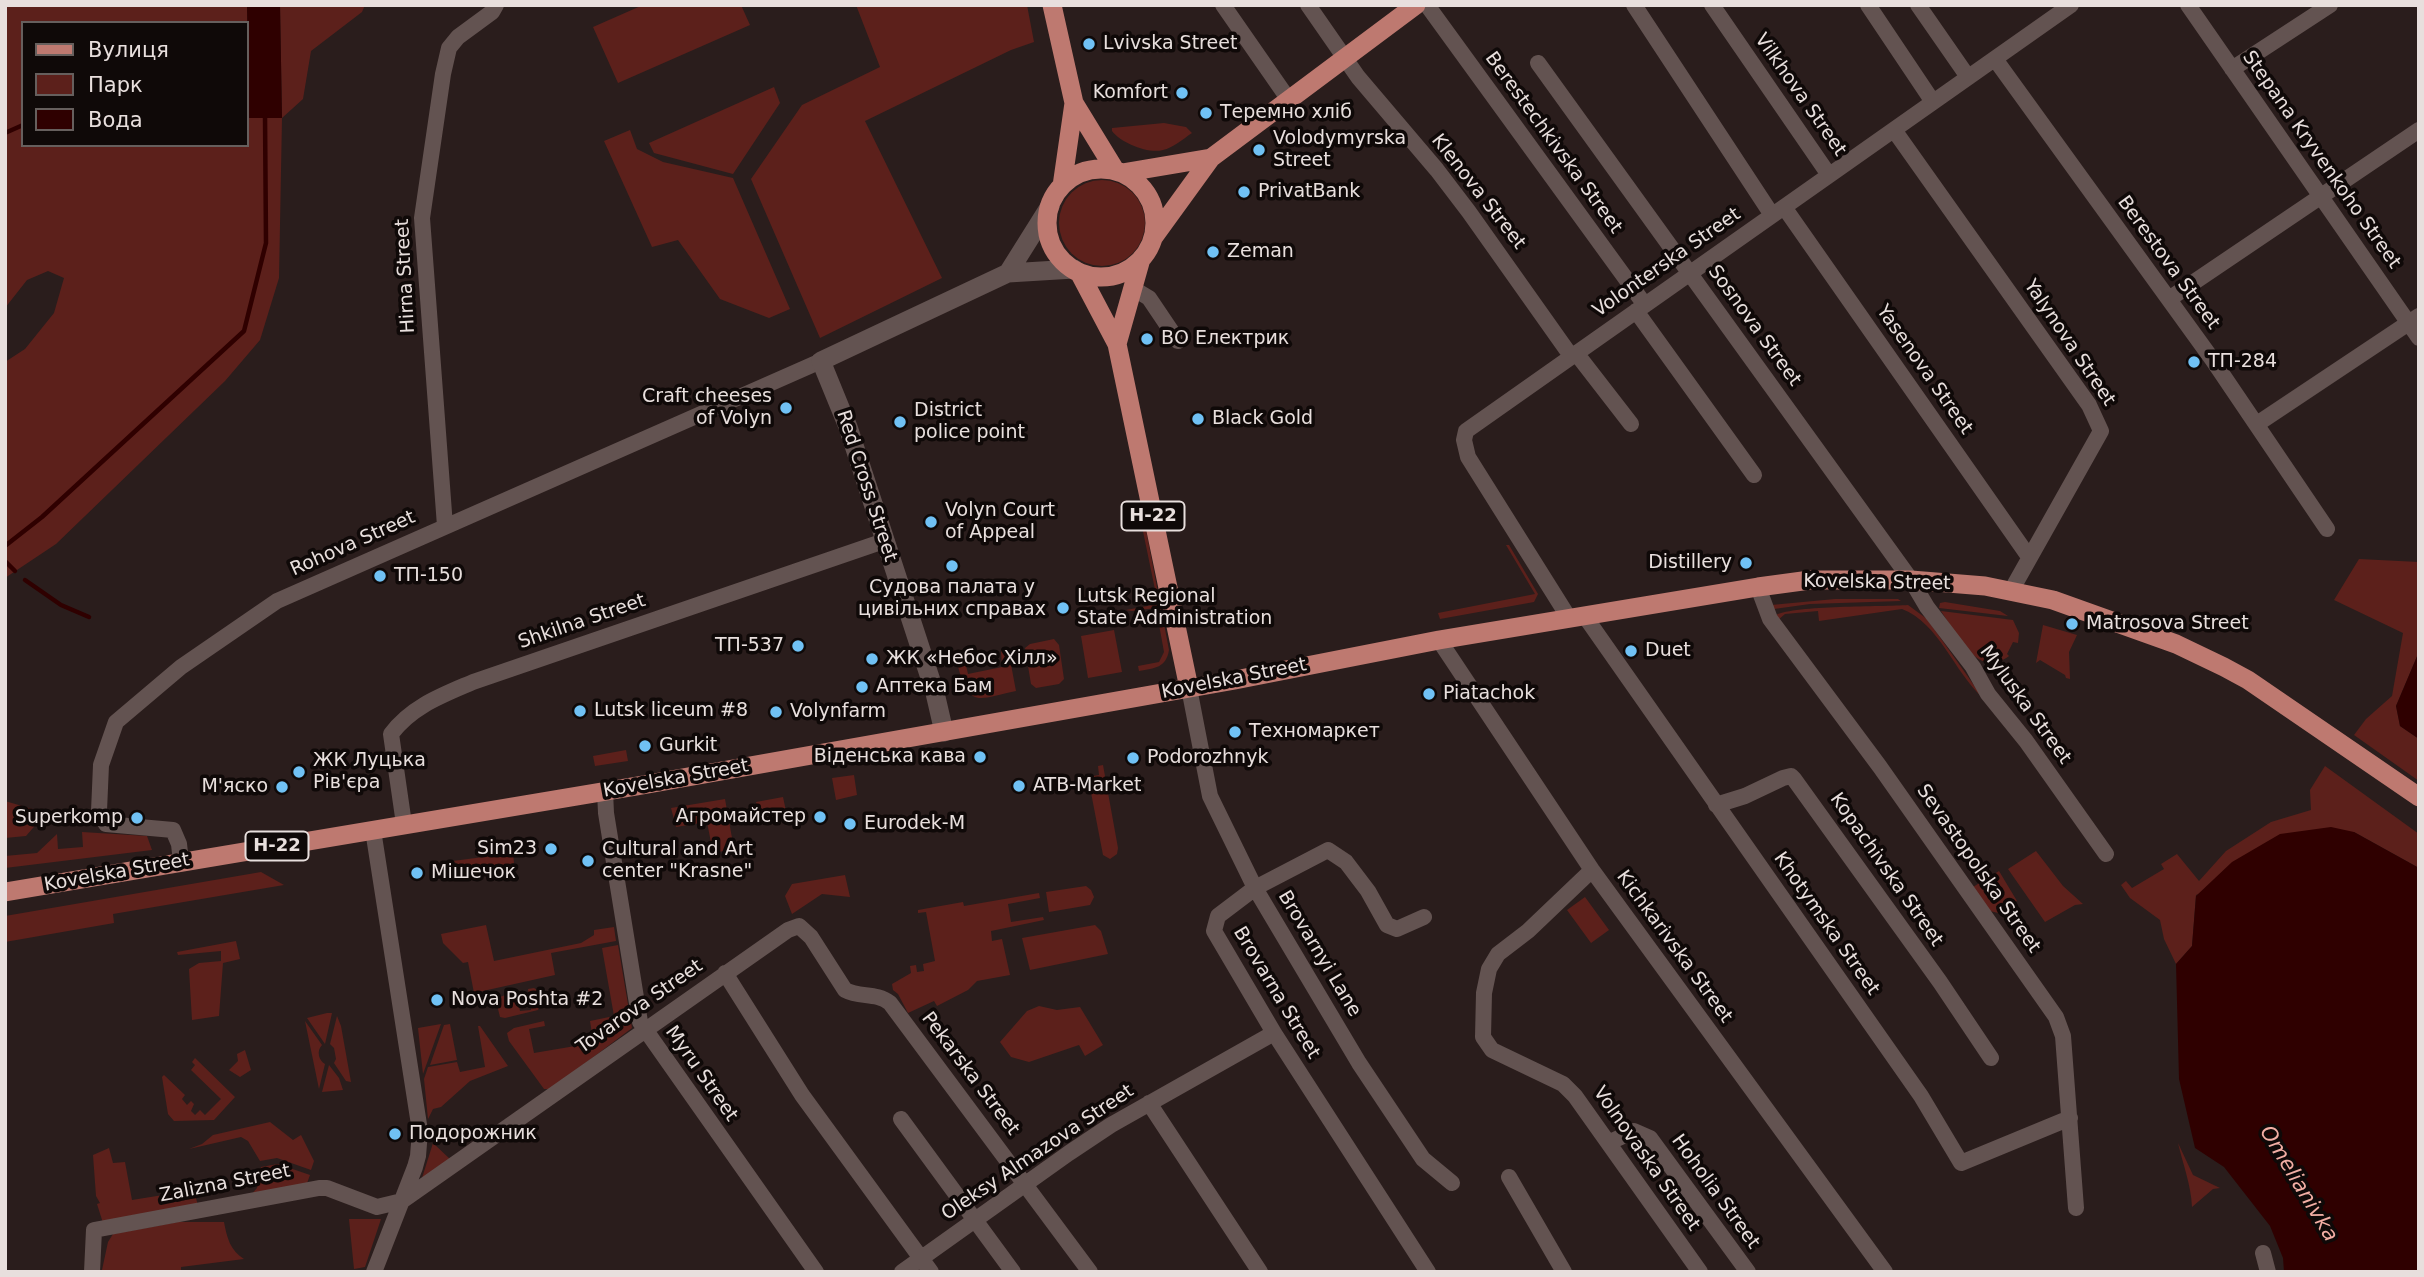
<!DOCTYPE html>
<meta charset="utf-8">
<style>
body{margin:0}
#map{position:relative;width:2424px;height:1277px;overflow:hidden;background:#2a1d1c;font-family:"DejaVu Sans",sans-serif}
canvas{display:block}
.frame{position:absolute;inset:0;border:7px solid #e8dfdd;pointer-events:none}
.legend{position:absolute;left:21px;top:21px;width:228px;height:126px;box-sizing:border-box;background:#0f0908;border:2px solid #665f5d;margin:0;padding:9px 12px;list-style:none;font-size:21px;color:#e8dfdd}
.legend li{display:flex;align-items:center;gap:14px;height:35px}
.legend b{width:35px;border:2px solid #665f5d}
</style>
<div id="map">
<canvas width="2424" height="1277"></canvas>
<div class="frame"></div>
<ul class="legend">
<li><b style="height:9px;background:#be7970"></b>Вулиця</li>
<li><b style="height:19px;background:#5c201b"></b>Парк</li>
<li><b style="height:19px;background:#2f0000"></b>Вода</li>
</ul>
</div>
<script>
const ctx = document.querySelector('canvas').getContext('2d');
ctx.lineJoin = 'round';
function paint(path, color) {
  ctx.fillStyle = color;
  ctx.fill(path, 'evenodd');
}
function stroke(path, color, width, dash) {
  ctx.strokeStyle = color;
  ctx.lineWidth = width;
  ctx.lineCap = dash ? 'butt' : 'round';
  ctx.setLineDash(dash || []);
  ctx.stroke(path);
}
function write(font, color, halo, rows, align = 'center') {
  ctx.font = font + ' "DejaVu Sans",sans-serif';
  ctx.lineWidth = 7;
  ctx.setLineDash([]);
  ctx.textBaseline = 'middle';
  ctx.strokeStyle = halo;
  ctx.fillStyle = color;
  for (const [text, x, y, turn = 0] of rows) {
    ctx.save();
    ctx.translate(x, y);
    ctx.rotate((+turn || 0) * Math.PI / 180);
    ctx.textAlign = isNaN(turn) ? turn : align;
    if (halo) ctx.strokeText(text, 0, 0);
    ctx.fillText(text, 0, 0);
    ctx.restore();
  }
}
const green = new Path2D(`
 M5,5H247L250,118L282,117L280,5H365L362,12L311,51L303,99L282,118L279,278L260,340L225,381L56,544L5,578V362L25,349L54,313L64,278L48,271L27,280L5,308ZM23,23H247V145H23Z
 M643,5H741L750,25L618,83L593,27Z
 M856,5H1027L1034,42L1011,50L865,121L942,278L820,338L751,179L802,105L880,67Z
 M774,87L780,103L733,174L654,153L649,143Z
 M1164,123L1186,127L1192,133C1183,139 1173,148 1163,150C1148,154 1121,143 1112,131V128Z
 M630,130L637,149L663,162L733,178L790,309L769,318L720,299L678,240L652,247L604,141Z
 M1059 223a43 43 0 1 1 86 0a43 43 0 1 1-86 0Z
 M1139,512L1142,513L1146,530L1169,650C1166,668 1155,668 1139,671L1138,666L1159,662L1164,652L1156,608L1132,611L1126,610L1158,604Z
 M1506,545H1509L1538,594L1534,602L1440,619L1438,613L1535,594Z
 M2359,559L2419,562V645L2418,654L2396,706L2400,726L2419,739V781L2354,735L2366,719L2392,696L2403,633L2334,600Z
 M1835,599H1898L1901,601L1810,604L1774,609L1771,605Z
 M1945,602L2000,611L2008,616L1939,608L1940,603Z
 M1908,605L1927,619L1983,698C1954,672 1939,623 1902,609L1819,621L1818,611L1785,614L1778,620L1776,615C1795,605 1882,607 1908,605Z
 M1941,611L2013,620L2019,633L2018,643L2013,642L2007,654L2009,656C1977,680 1956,633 1941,611Z
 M2043,625L2077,635L2069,652L2070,679L2066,678L2065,675L2040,660L2036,663Z
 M1114,630L1122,672L1088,678L1081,636Z
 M1054,639L1059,645L1064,679L1059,684L1036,688L1031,684L1025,648L1030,644Z
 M1002,649H1006L1009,654L1016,691C975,700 969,708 957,663L958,660L965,661L968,674L1002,667L1001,652Z
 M626,750L628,761L595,766L593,756Z
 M1103,765L1118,848L1117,854L1110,859L1103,855L1088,777L1099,775L1098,766Z
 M2325,766L2419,834V868L2354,832L2196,895L2192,946L2176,964L2164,939L2160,920L2130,898L2121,885L2126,881L2132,888L2164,869L2161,864L2177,854L2199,881L2226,851L2271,822L2311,810L2310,790Z
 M854,775L857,795L836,800L832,778Z
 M783,797L786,811L759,816L756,802Z
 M725,799L734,849L713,853L707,822L676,827L671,808Z
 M5,801L46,813L26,836L5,838Z
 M82,832L147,836L152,850L5,868V856L37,853L57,834L58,849L83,847Z
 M2036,851L2063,886L2083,904L2075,905L2045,922L2008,869Z
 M513,853L514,863L470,873L453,861Z
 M1999,871L2017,901L1998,913L1990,911L1973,887Z
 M261,872L284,885L113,914L114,923L5,942V916Z
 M845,875L850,897L822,894L792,914L785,896L792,884Z
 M1086,886L1091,890L1094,897L1090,905L1049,912L1046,892Z
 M1039,893L1040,898L1008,904L1011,922L1043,917L1044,920L991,931L992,941L1002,939L1010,975L977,981L968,990L937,1006L934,1001L908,1013L898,994L893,990L892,984L911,973L910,966L916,965L917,972L924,971L923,964L935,961L926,912L918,913V910L963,902L964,906Z
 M1585,897L1609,930L1591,943L1567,910Z
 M486,925L494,961L581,943L594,935V930L614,927L616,941L551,953L555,975L474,993L468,962L463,963L443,943L441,934Z
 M1095,925L1101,931L1108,954L1030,970L1022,938Z
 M236,941L240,959L223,963L219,1016L192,1020L189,969L199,963L221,961V951L178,955L177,952Z
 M618,945L632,1028L551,1089H544L509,1041L507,1033L514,1028L544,1021L545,1026L529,1029L534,1053L587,1044V1041L593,1040L590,1021L614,1016L602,948Z
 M534,988L537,990L540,1006L538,1010L505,1018L500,1017L497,1005L500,997L516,991L520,1011L531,1010L528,989Z
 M1039,1006L1057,1010L1080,1007L1103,1045L1085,1056L1079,1045L1029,1062L1011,1057L1000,1042L1027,1011Z
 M327,1013H332L325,1044L307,1018Z
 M337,1016L341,1026L351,1082L346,1081L334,1063L336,1059L334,1048L330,1044Z
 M305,1021L322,1045C316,1051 319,1061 325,1064L319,1089Z
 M441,1024L423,1074L418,1028Z
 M450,1024L457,1060L430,1065L444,1025Z
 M478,1026H480L508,1066L470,1081L441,1107L433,1109L428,1119L424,1079L428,1067L457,1062L460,1072L485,1067Z
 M245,1050L251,1070L240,1077L229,1070L238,1061L237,1054Z
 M195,1058L235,1097L214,1120L174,1121L168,1114L162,1077L164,1075L185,1095L182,1099L187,1105L191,1101L194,1104L191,1111L195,1115L200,1110L205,1115L221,1099L191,1070L195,1065L192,1062Z
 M329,1065L339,1078L343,1090L322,1092Z
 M270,1122L293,1140L301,1135L314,1161L311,1170L277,1158L260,1161L248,1141L241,1137L189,1149L202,1144L213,1135Z
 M433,1143L451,1160L422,1178Z
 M2178,1143L2193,1175L2220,1188L2213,1189L2192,1207C2191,1184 2183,1165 2178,1143Z
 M109,1148L113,1163L125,1162L132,1200L194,1190L198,1206L103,1223L97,1204L100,1203L96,1196L93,1155Z
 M278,1164L310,1175L306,1186L249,1197L257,1188L261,1167Z
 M349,1219H381L365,1267L354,1269Z
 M178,1222H224C227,1238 230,1250 244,1259L181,1267V1272L102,1270L108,1242L113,1234Z`);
const water = new Path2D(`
 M247,5H280L282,118H249Z
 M2419,645V739L2400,726L2396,706L2418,654Z
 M2331,827L2354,832L2419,868V1272H2284L2283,1258L2270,1226L2224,1167L2195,1148L2179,1079L2176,964L2192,946L2196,896L2232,862L2280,834Z`);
const stream = new Path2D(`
 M5,133L23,125
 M5,546L42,517L244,331L266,243L265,115
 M5,561L15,571
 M25,580L61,605L89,617`);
const minor = new Path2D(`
 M1223,5L1289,100
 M1308,5L1358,77L1437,170L1469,212L1571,356
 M1427,5L1645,305
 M1634,5L1772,215
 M1712,5L1829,175
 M1868,5L1933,102
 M1918,5L1968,77
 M2188,5L2419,338
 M1995,59L2212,359L2327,529
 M1538,63L1911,580L1927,607L1973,667L1988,694L2026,741L2106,854
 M2232,69L2330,5
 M1894,130L2089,405L2101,431L2011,591
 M1784,207L2029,557
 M1134,289L1149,298L1178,341
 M2169,299L2419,130
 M1636,311L1754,475
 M1576,353L1631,424
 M2257,424L2419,316
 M445,526L422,218L443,74L449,48L458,37L492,12L496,5
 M1758,587L1770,619L1880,767L2056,1017L2063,1036L2076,1208
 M1584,615L1921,1096L1961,1163L2070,1118
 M1569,618L1468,457L1464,440L1466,431L2071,5
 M1439,640L1592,870L1885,1272
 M1189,688L1210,796L1255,888L1218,916L1214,931L1274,1033L1428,1272
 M605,791L606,813L640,1022L816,1272
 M1716,805L1745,796L1783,778L1791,776L1794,779L1940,982L1991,1058
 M404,824L391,734C412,706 443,695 473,682L884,541
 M373,830L420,1131L418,1156L415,1167L374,1272
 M181,862L179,844L173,830L106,824L99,811L101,765L116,722L181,667L277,601L821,361
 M1592,870L1528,931L1498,954L1489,969L1484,993L1483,1037L1492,1050L1563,1084L1575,1096L1700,1272
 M1424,917L1397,929L1387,925L1368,891L1346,862L1328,850L1255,888L1359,1063L1423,1159L1452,1183
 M725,973L802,1095L931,1272
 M1149,1103L1260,1272
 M901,1119L1013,1272
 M1610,1142L1634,1131L1650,1138L1748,1272
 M1509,1177L1564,1272
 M2263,1253L2268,1272
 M92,1272L94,1230L319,1188H327L377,1207L402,1201L788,930L799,926L811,937L845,990C860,998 876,992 890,1003L1090,1272
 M902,1272L1069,1153L1111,1125L1274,1033`);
const secondary = new Path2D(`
 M1008,273L1050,206
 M944,732L935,693L848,427L821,361L1008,273L1074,269`);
const primary = new Path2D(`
 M1052,5L1074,103L1062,186
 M1074,103L1115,170
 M1047 223a54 54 0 1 1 108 0a54 54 0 1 1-108 0Z
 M1122,173L1211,158
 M1153,238L1211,158L1416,5
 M1079,272L1117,344L1189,688
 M1117,344L1141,259
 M5,892L637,786L1235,680L1439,640L1758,587L1810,580H1911L1985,586L2053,600L2176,644L2224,667L2248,680L2419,797`);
const markers = [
 [1089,44,7,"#70c1f4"],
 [1182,93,7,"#70c1f4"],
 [1206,113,7,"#70c1f4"],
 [1259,150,7,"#70c1f4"],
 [1244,192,7,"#70c1f4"],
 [1213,252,7,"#70c1f4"],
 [1147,339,7,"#70c1f4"],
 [2194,362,7,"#70c1f4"],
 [786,408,7,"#70c1f4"],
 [1198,419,7,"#70c1f4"],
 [900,422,7,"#70c1f4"],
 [931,522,7,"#70c1f4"],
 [1746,563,7,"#70c1f4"],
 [952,566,7,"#70c1f4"],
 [380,576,7,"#70c1f4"],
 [1063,608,7,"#70c1f4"],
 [2072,624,7,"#70c1f4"],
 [798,646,7,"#70c1f4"],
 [1631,651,7,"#70c1f4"],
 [872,659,7,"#70c1f4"],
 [862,687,7,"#70c1f4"],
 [1429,694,7,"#70c1f4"],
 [580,711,7,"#70c1f4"],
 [776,712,7,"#70c1f4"],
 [1235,732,7,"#70c1f4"],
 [645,746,7,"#70c1f4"],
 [980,757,7,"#70c1f4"],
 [1133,758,7,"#70c1f4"],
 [299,772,7,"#70c1f4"],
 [1019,786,7,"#70c1f4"],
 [282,787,7,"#70c1f4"],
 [820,817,7,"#70c1f4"],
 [137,818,7,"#70c1f4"],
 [850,824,7,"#70c1f4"],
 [551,849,7,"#70c1f4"],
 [588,861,7,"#70c1f4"],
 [417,873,7,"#70c1f4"],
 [437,1000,7,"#70c1f4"],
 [395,1134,7,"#70c1f4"]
];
const shields = [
 [1153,516,63],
 [277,846,63]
];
const shieldNames = [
 ["Н-22",1153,516],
 ["Н-22",277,846]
];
const poiNames = [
 ["Lvivska Street",1103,44],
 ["Komfort",1168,93,"right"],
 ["Теремно хліб",1220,113],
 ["Volodymyrska",1273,139],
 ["Street",1273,161],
 ["PrivatBank",1258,192],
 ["Zeman",1227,252],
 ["ВО Електрик",1161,339],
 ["ТП-284",2208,362],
 ["Craft cheeses",772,397,"right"],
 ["of Volyn",772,419,"right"],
 ["District",914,411],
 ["police point",914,433],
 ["Black Gold",1212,419],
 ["Volyn Court",945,511],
 ["of Appeal",945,533],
 ["Distillery",1732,563,"right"],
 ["ТП-150",394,576],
 ["Судова палата у",952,588,"center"],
 ["цивільних справах",952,610,"center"],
 ["Lutsk Regional",1077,597],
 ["State Administration",1077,619],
 ["Matrosova Street",2086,624],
 ["ТП-537",784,646,"right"],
 ["Duet",1645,651],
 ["ЖК «Небос Хілл»",886,659],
 ["Аптека Бам",876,687],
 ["Piatachok",1443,694],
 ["Lutsk liceum #8",594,711],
 ["Volynfarm",790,712],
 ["Техномаркет",1249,732],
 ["Gurkit",659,746],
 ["Віденська кава",966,757,"right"],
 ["Podorozhnyk",1147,758],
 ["ЖК Луцька",313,761],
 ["Рів'єра",313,783],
 ["ATB-Market",1033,786],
 ["М'яско",268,787,"right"],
 ["Агромайстер",806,817,"right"],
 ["Superkomp",123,818,"right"],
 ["Eurodek-M",864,824],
 ["Sim23",537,849,"right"],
 ["Cultural and Art",602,850],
 ["center \"Krasne\"",602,872],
 ["Мішечок",431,873],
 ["Nova Poshta #2",451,1000],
 ["Подорожник",409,1134]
];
const streetNames = [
 ["Vilkhova Street",1800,95,55],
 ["Berestechkivska Street",1553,143,54],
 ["Stepana Kryvenkoho Street",2321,160,55],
 ["Klenova Street",1478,192,52],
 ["Volonterska Street",1667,263,-35],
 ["Berestova Street",2168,263,54],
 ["Hirna Street",406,276,-93],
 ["Sosnova Street",1754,326,54],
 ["Yalynova Street",2069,343,56],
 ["Yasenova Street",1924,370,55],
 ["Red Cross Street",866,486,72],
 ["Rohova Street",353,544,-24],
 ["Kovelska Street",1877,583,1],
 ["Shkilna Street",582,622,-19],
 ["Kovelska Street",1234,679,-11],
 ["Myluska Street",2025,705,54],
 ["Kovelska Street",676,779,-10],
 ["Sevastopolska Street",1978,869,55],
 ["Kopachivska Street",1886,870,55],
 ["Kovelska Street",117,873,-10],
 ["Khotymska Street",1826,924,55],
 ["Kichkarivska Street",1674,947,54],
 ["Brovarnyi Lane",1319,954,59],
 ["Brovarna Street",1276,993,59],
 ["Tovarova Street",640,1007,-35],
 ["Myru Street",701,1074,55],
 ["Pekarska Street",970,1074,53],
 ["Oleksy Almazova Street",1038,1153,-34],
 ["Volnovaska Street",1646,1159,55],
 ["Zalizna Street",225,1184,-11],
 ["Hoholia Street",1715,1192,54]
];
const waterNames = [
 ["Omelianivka",2298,1184,59]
];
paint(green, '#5c201b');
paint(water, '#2f0000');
stroke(stream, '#2f0000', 4.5);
stroke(minor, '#635351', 16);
stroke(secondary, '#635351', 19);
stroke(primary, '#be7970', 19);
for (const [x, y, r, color] of markers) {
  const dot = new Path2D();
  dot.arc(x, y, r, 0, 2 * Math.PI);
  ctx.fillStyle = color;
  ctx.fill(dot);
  stroke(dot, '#0f0908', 2.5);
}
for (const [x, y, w] of shields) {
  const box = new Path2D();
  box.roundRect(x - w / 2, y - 14.5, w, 29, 5);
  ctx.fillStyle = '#0f0908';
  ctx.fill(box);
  stroke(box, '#e8dfdd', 2);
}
write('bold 18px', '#e8dfdd', null, shieldNames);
write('19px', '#e8dfdd', '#0f0908', poiNames, 'left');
write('19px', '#e8dfdd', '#0f0908', streetNames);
write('italic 21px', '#f2aea4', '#0f0908', waterNames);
</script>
